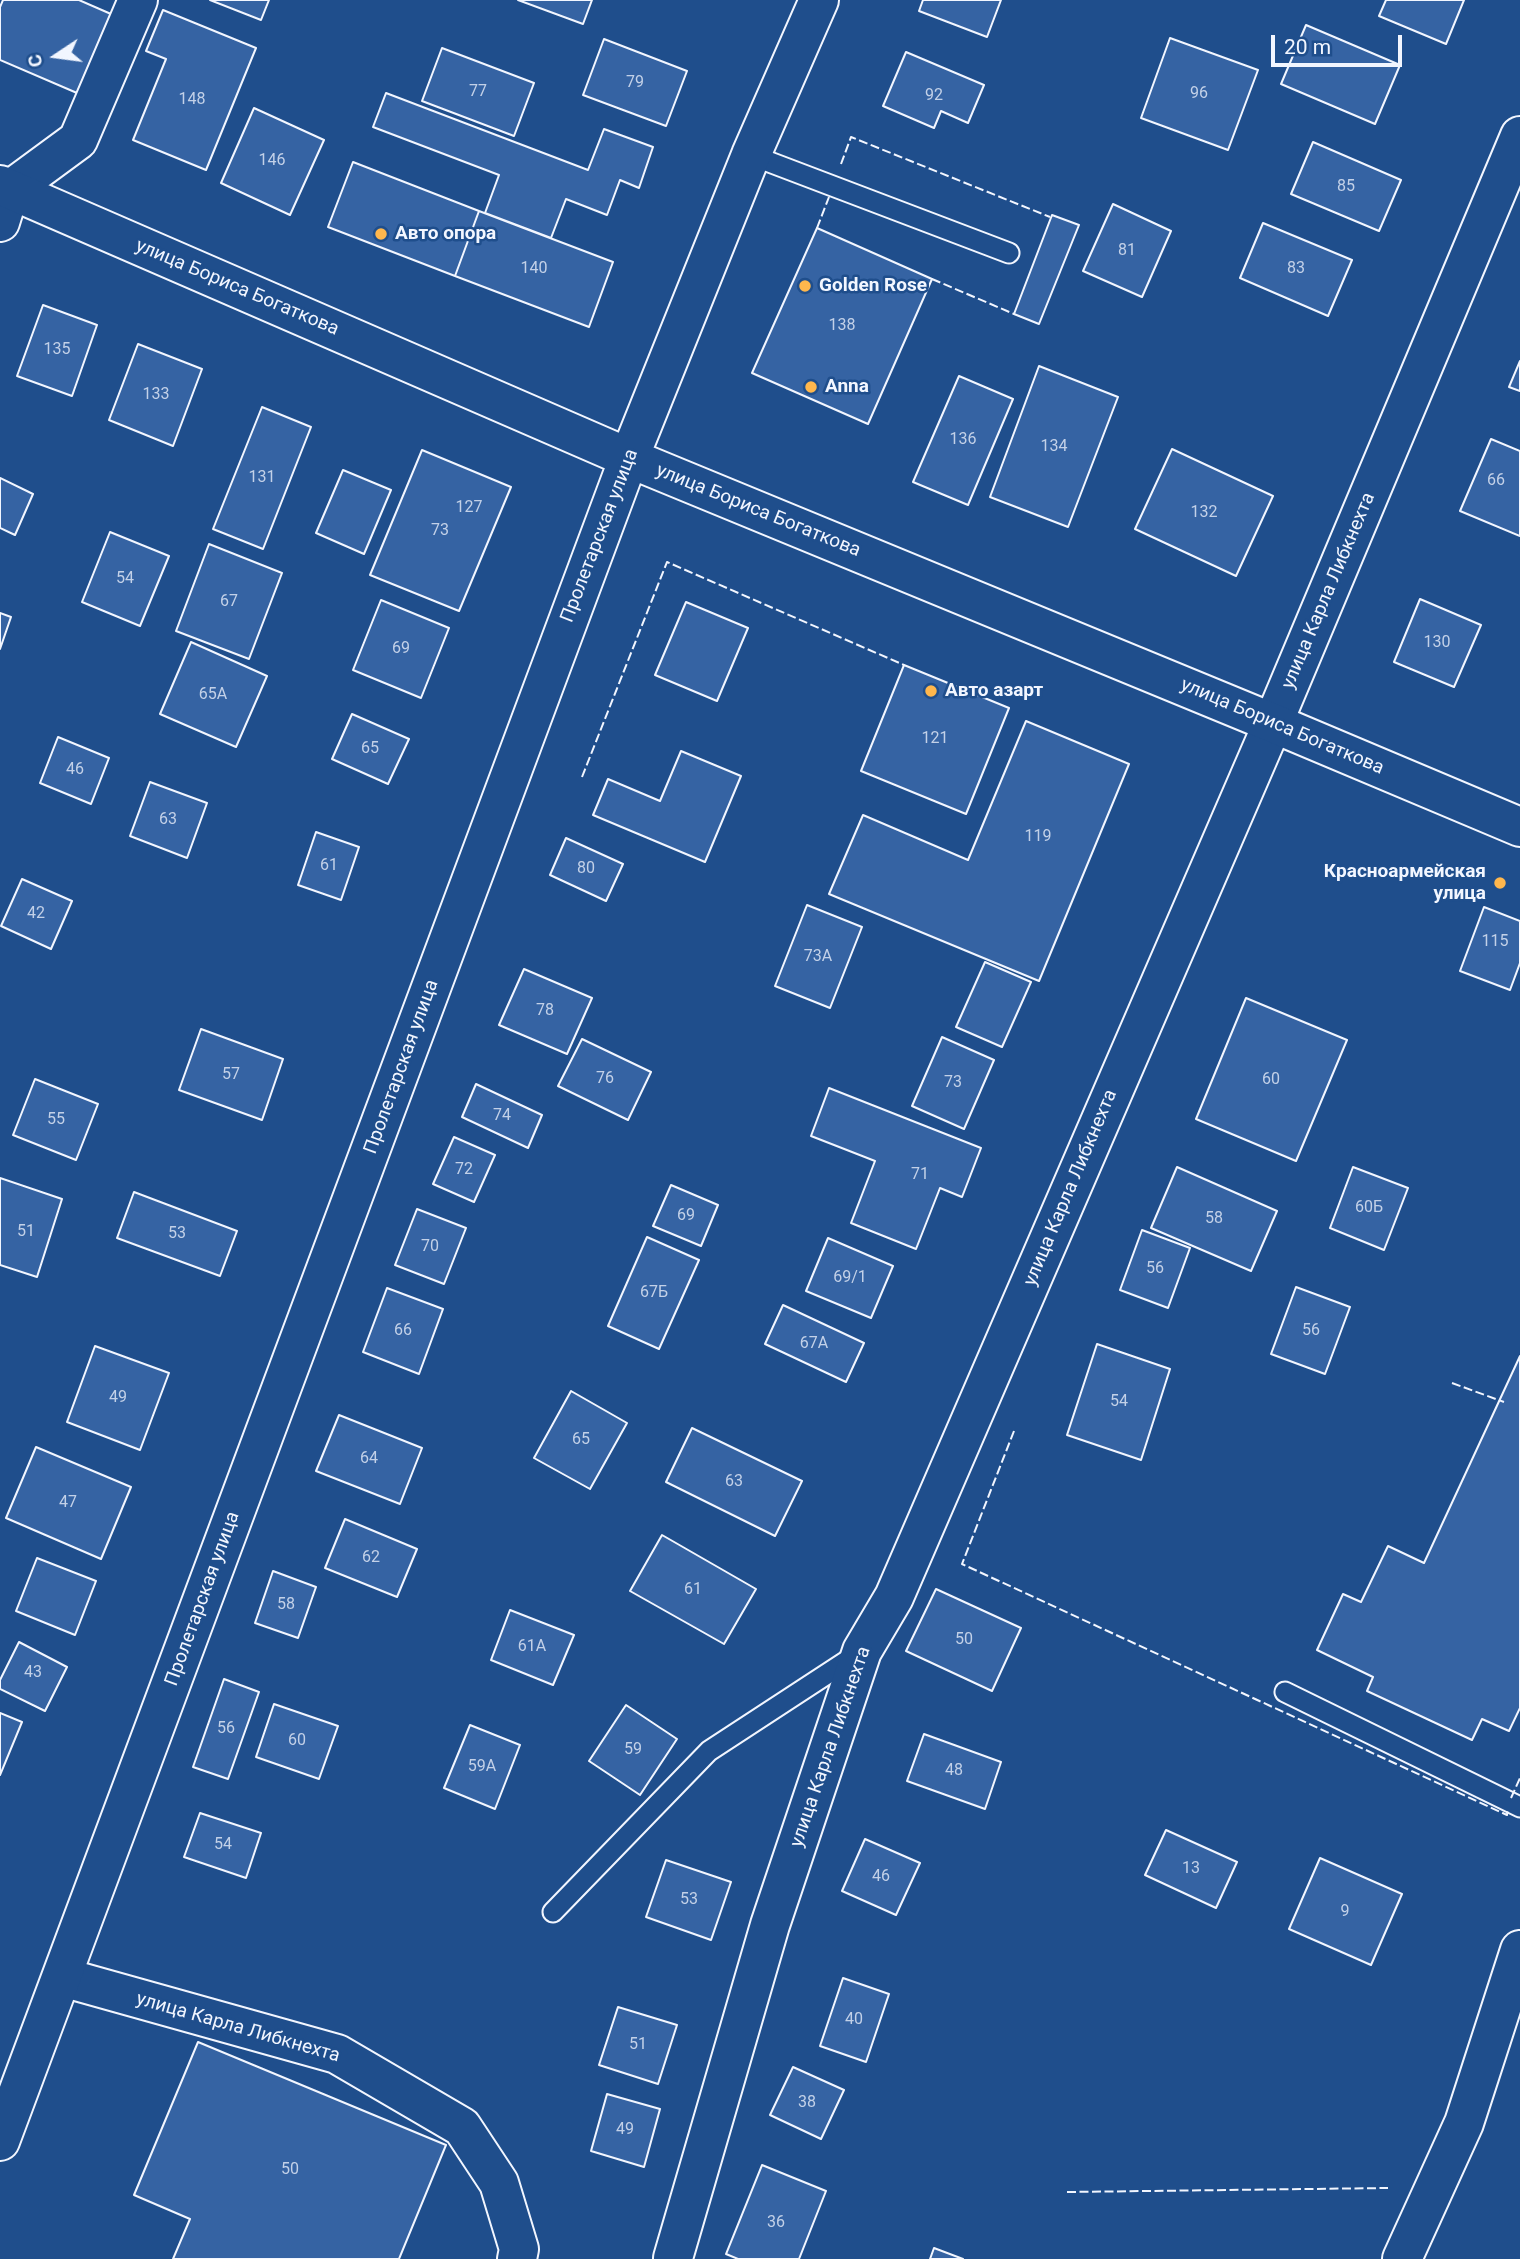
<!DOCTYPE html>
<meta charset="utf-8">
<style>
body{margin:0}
#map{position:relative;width:1520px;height:2259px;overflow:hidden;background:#1f4e8c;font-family:Roboto,sans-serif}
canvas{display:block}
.north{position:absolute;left:21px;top:21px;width:70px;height:70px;-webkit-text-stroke:5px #1f4e8c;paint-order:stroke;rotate:257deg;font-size:19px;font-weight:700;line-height:28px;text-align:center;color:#f2f6ff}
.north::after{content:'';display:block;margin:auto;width:24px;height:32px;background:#f2f6ff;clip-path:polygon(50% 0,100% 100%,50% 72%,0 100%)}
.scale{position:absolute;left:1271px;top:35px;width:131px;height:32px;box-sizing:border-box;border:4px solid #f2f6ff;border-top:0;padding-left:9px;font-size:21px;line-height:24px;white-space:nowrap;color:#f2f6ff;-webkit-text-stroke:5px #1f4e8c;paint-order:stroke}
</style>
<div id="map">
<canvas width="1520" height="2259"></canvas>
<div class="north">С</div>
<div class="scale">20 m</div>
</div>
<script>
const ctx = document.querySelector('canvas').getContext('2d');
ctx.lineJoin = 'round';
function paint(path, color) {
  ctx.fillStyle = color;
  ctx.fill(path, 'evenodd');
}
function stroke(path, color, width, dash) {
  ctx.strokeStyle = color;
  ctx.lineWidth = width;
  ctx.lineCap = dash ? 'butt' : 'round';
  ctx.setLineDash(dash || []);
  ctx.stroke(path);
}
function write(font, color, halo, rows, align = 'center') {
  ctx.font = font + ' Roboto,sans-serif';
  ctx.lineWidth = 5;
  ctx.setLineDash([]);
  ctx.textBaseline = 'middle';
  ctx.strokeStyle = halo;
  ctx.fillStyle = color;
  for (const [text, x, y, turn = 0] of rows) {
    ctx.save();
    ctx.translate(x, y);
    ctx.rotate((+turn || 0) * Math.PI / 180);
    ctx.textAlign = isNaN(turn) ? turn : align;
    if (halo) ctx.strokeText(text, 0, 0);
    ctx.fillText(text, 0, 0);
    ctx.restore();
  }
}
const building = new Path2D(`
 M3,0H79L111,14L77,93L0,60V7Z
 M210,0H269L261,20Z
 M518,0H592L583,24Z
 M923,0H1001L987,37L919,11Z
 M1386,0H1464L1446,44L1379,16Z
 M163,10L256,48L206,170L133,140L166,59L146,51Z
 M1306,25L1400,65L1375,124L1281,84Z
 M1170,38L1258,70L1228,150L1141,118Z
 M604,39L687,71L666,126L583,95Z
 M442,48L534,83L514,136L422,101Z
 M906,52L984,85L968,123L941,111L934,128L883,106Z
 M386,93L588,170L604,129L653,147L639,188L620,180L607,215L566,199L551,238L485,213L499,175L373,127Z
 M254,108L324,140L290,215L221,183Z
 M1313,142L1401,180L1379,231L1291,194Z
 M353,162L479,211L455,276L328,227Z
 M1113,204L1171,231L1142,297L1083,271Z
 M479,211L613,262L589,327L455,276Z
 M1052,215L1079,225L1039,324L1014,314Z
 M1263,223L1352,260L1328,316L1240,278Z
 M817,228L932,279L868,424L752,373Z
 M43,305L97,325L72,396L17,376Z
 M138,344L202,369L173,446L109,420Z
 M1520,361V391L1509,387Z
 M1039,366L1118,397L1068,527L990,497Z
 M959,376L1013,399L968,505L913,482Z
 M262,407L311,427L263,549L213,529Z
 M1491,439L1520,451V536L1460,511Z
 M1172,449L1273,496L1236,576L1135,529Z
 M422,450L511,487L459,611L370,575Z
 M343,470L391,490L364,554L316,533Z
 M0,478L33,494L15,535L0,528Z
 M110,532L169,556L140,626L82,602Z
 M209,544L282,573L249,659L176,631Z
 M1420,599L1481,625L1454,687L1394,662Z
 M381,600L449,628L421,698L353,670Z
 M686,602L748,628L717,701L655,675Z
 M0,613L11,617L0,649Z
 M191,642L267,676L236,747L160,714Z
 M904,665L1009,708L966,814L861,771Z
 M352,714L409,739L388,784L332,759Z
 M1026,721L1129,764L1039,981L829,894L863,815L968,860Z
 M58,737L109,758L91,804L40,783Z
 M681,751L741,776L705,862L593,815L608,779L660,801Z
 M150,782L207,803L187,858L130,836Z
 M316,832L359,847L341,900L298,885Z
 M566,838L623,864L606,901L550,875Z
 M22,879L72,901L51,949L1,926Z
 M807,905L862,927L830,1008L775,986Z
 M1484,907L1520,921V963L1510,990L1460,971Z
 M985,962L1031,982L1002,1047L956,1027Z
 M524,969L592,998L567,1054L499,1025Z
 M1246,998L1347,1040L1296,1161L1196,1119Z
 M201,1029L283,1059L262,1120L179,1090Z
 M942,1037L994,1060L964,1129L912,1106Z
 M582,1039L651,1072L628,1120L558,1086Z
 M35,1079L98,1104L76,1160L13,1135Z
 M476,1084L542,1115L528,1148L462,1117Z
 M829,1088L981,1148L962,1197L940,1188L916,1249L851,1223L875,1161L811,1136Z
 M454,1137L495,1155L474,1202L433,1184Z
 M1177,1167L1277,1211L1251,1271L1151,1228Z
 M1353,1167L1408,1188L1384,1250L1330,1228Z
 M0,1178L62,1199L37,1277L0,1265Z
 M671,1185L718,1205L701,1246L653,1226Z
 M134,1192L237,1231L220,1276L117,1238Z
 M417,1209L466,1228L444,1284L395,1265Z
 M1142,1230L1190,1248L1168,1308L1120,1290Z
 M647,1237L699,1260L659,1349L608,1326Z
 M828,1238L893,1266L871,1318L806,1291Z
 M1296,1287L1350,1307L1325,1374L1271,1354Z
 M387,1288L443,1309L419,1374L363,1352Z
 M783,1305L864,1343L846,1382L765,1344Z
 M1097,1344L1170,1369L1141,1460L1067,1435Z
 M95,1346L169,1373L140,1450L67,1422Z
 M1520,1356V1708L1509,1731L1482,1719L1472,1740L1367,1691L1373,1677L1317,1650L1343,1594L1361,1602L1388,1546L1424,1563Z
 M571,1391L627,1423L590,1489L534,1458Z
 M339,1415L422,1448L400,1504L316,1471Z
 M692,1428L802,1481L775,1536L666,1482Z
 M36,1447L131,1487L101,1559L6,1518Z
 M345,1519L417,1549L397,1597L325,1568Z
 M662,1535L756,1589L724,1644L630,1591Z
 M37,1558L96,1581L75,1635L16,1611Z
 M273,1571L316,1587L298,1638L255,1623Z
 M936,1589L1021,1628L992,1691L906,1651Z
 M510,1610L574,1635L553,1685L491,1660Z
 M19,1642L67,1667L45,1711L0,1689V1680Z
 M224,1679L259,1692L228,1779L193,1767Z
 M274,1704L338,1726L319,1779L256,1757Z
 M626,1705L677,1739L640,1795L589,1761Z
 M0,1713L22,1722L0,1775Z
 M470,1725L520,1745L495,1809L444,1788Z
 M924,1734L1001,1762L985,1809L907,1781Z
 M200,1813L261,1833L246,1878L184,1857Z
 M1166,1830L1237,1862L1216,1908L1145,1875Z
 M865,1839L920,1863L896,1915L842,1891Z
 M1320,1858L1402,1894L1371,1965L1289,1929Z
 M666,1860L731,1882L711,1940L646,1917Z
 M843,1978L889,1994L866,2062L820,2046Z
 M618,2007L677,2025L658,2084L599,2065Z
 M198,2042L446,2145L399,2259H173L190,2219L134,2195Z
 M793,2067L844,2090L821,2139L770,2115Z
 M607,2094L660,2109L644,2167L591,2151Z
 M762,2165L826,2191L799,2259H738L726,2254Z
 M934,2248L963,2259H930Z`);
const lane = new Path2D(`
 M751,155L1009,253
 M1285,1692L1520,1807
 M553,1912L709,1751L856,1655`);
const street = new Path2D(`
 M0,222L10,190L78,140L138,0
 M62,1977L337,2054L462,2127L499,2183L519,2249L517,2259
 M673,2258L770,1925L862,1651L894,1597L1273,723L1520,136
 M1402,2259L1464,2123L1520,1950`);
const secondary = new Path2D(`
 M0,185L629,458L1273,723L1520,827
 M0,2141L629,458L751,155L819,0`);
const fence = new Path2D(`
 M841,164L851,137L1050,217
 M817,228L829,197
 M932,279L1014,314
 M582,777L667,562L904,665
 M1452,1383L1504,1402
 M1014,1431L962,1564L1507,1815L1508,1808
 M1511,1798L1520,1778
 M1067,2192L1388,2188`);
const markers = [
 [381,234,7,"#ffb74d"],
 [805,286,7,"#ffb74d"],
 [811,387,7,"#ffb74d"],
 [931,691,7,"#ffb74d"],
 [1500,883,7,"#ffb74d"]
];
const numberNames = [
 ["79",635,83],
 ["77",478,92],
 ["96",1199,94],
 ["92",934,96],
 ["148",192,100],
 ["146",272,161],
 ["85",1346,187],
 ["81",1127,251],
 ["140",534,269],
 ["83",1296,269],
 ["138",842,326],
 ["135",57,350],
 ["133",156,395],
 ["136",963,440],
 ["134",1054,447],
 ["131",262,478],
 ["66",1496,481],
 ["127",469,508],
 ["132",1204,513],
 ["73",440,531],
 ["54",125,579],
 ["67",229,602],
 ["130",1437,643],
 ["69",401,649],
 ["65А",213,695],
 ["121",935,739],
 ["65",370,749],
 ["46",75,770],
 ["63",168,820],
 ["119",1038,837],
 ["61",329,866],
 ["80",586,869],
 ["42",36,914],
 ["115",1495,942],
 ["73А",818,957],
 ["78",545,1011],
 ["57",231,1075],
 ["76",605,1079],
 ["60",1271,1080],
 ["73",953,1083],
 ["74",502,1116],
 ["55",56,1120],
 ["72",464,1170],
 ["71",920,1175],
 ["60Б",1369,1208],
 ["69",686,1216],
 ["58",1214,1219],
 ["51",26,1232],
 ["53",177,1234],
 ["70",430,1247],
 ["56",1155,1269],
 ["69/1",850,1278],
 ["67Б",654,1293],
 ["66",403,1331],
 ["56",1311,1331],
 ["67А",814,1344],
 ["49",118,1398],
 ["54",1119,1402],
 ["65",581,1440],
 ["64",369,1459],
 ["63",734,1482],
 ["47",68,1503],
 ["62",371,1558],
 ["61",693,1590],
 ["58",286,1605],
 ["50",964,1640],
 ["61А",532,1647],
 ["43",33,1673],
 ["56",226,1729],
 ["60",297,1741],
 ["59",633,1750],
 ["59А",482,1767],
 ["48",954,1771],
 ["54",223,1845],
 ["13",1191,1869],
 ["46",881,1877],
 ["53",689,1900],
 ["9",1345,1912],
 ["40",854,2020],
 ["51",638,2045],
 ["38",807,2103],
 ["49",625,2130],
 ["50",290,2170],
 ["36",776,2223]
];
const poiNames = [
 ["Авто опора",395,234],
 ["Golden Rose",819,286],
 ["Anna",825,387],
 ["Авто азарт",945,691],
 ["Красноармейская",1486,872,"right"],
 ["улица",1486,894,"right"]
];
const streetNames = [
 ["улица Бориса Богаткова",237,288,23],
 ["улица Бориса Богаткова",758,511,22],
 ["Пролетарская улица",600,536,-69],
 ["улица Карла Либкнехта",1329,591,-67],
 ["улица Бориса Богаткова",1282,727,23],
 ["Пролетарская улица",402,1067,-70],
 ["улица Карла Либкнехта",1071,1188,-67],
 ["Пролетарская улица",203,1599,-70],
 ["улица Карла Либкнехта",831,1747,-71],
 ["улица Карла Либкнехта",238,2028,16]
];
paint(building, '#3563a3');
stroke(building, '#f2f6ff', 2);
stroke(lane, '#f2f6ff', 23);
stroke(street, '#f2f6ff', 42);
stroke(secondary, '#f2f6ff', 42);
stroke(lane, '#1f4e8c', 19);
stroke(street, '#1f4e8c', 38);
stroke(secondary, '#1f4e8c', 38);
stroke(fence, '#f2f6ff', 2, [9, 3.5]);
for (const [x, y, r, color] of markers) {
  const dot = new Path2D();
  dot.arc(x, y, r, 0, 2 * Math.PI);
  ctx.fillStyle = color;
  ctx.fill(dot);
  stroke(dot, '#1f4e8c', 2.5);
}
write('16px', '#c3d1e8', null, numberNames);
write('bold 19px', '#f2f6ff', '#1f4e8c', poiNames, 'left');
write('19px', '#f2f6ff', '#1f4e8c', streetNames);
</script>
